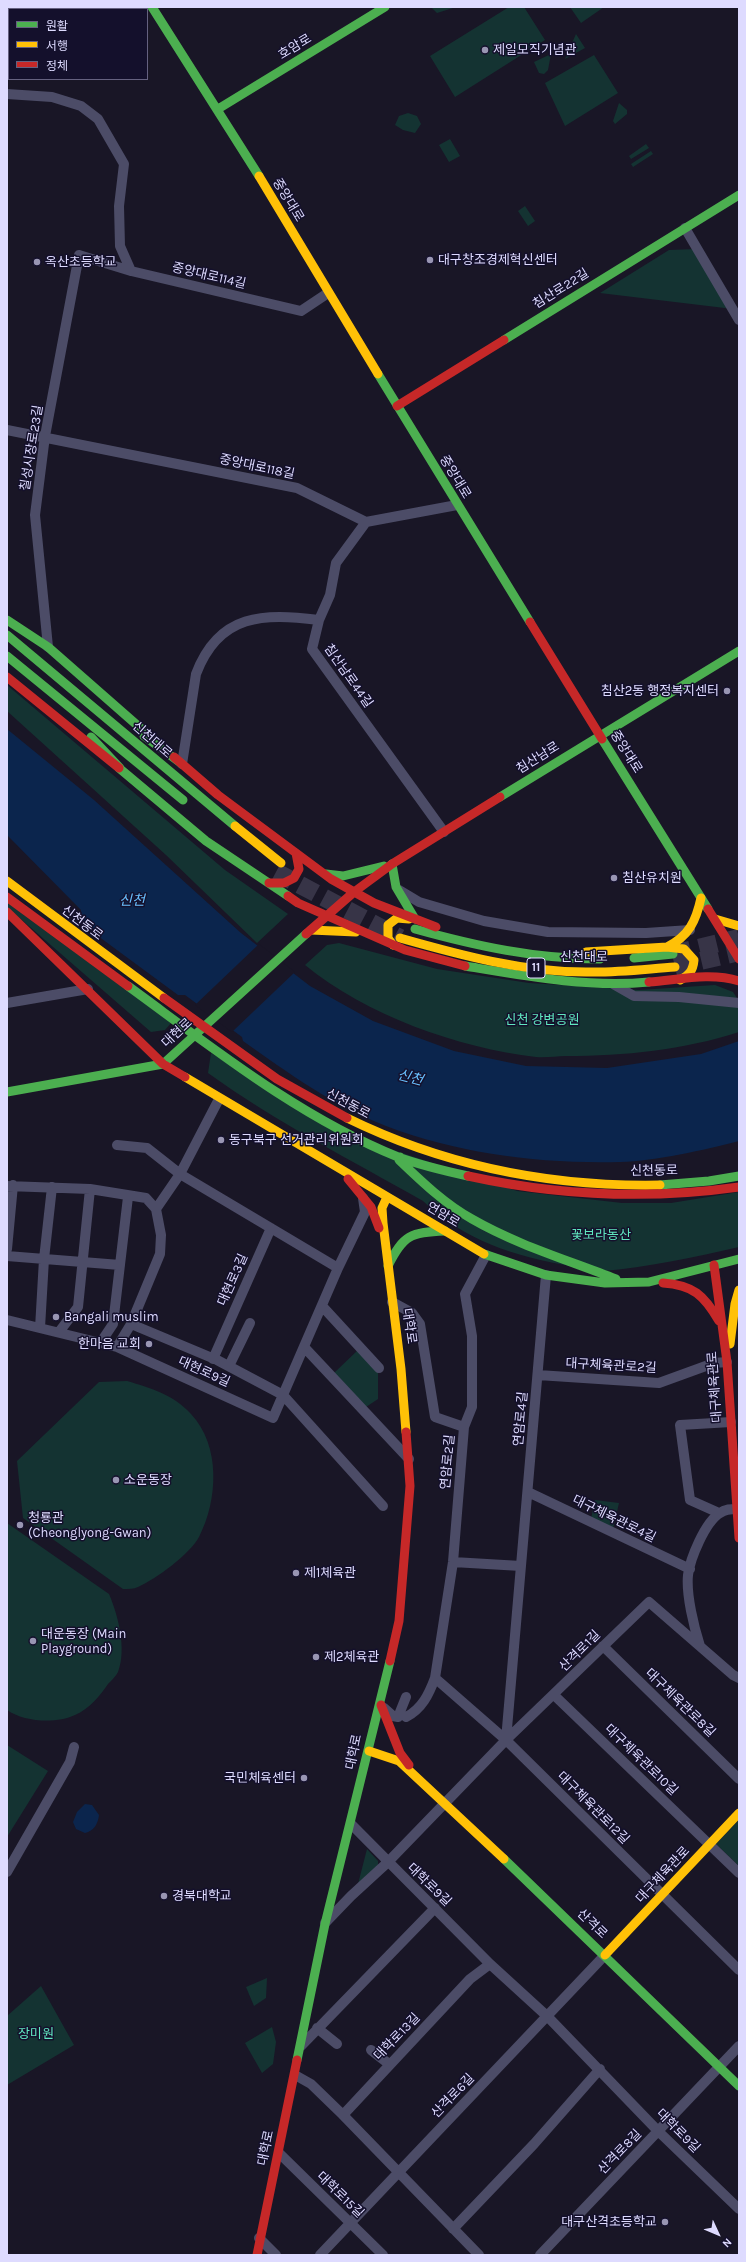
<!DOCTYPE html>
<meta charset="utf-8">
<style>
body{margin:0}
#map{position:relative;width:746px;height:2262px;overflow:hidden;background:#191626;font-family:Karla,"Noto Sans KR",sans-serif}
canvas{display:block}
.frame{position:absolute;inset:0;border:8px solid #dedbff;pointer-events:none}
.legend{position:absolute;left:8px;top:8px;width:140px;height:72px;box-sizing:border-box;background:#14102c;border:1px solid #656180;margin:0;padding:5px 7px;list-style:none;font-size:12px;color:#dedbff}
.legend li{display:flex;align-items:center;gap:8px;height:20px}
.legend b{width:20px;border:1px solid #656180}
.north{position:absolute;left:698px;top:2214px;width:40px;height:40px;-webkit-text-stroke:3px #14102c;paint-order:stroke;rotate:134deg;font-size:11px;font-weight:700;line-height:16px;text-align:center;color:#dedbff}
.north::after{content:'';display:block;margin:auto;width:14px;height:18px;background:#dedbff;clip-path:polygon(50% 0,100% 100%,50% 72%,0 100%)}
</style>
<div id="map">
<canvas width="746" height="2262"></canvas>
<div class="frame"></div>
<ul class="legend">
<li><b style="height:5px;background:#4caf50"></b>원활</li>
<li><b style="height:5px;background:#ffc107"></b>서행</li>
<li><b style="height:5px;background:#c62828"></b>정체</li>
</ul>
<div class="north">N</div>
</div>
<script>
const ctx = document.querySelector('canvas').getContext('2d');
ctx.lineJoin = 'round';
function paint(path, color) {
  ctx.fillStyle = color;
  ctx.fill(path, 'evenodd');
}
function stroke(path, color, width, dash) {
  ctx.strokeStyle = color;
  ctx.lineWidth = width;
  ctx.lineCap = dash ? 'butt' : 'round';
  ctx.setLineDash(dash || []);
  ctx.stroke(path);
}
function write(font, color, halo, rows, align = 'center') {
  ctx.font = font + ' Karla,"Noto Sans KR",sans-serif';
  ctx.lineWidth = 3;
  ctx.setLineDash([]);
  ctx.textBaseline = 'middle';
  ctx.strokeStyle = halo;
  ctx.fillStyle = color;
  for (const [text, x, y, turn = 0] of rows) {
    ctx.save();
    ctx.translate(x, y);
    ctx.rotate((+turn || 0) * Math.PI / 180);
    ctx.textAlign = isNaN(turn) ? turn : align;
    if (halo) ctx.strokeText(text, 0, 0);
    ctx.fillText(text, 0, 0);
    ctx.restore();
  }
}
const green = new Path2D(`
 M431,7H456L437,13Z
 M509,7H524L545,40L455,97L430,56Z
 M570,7H604L581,23Z
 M576,34L585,48L565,59Z
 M551,54L548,70L544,74L539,73L534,62Z
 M594,55L618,93L565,126L545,83Z
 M619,103L627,110V114L615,124L613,121Z
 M408,113L417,116L421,124L415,133L403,130L395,125L399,116Z
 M450,139L460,156L449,162L439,145Z
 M646,144L649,148L631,159L629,156Z
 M651,151L653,154L633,167L631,164Z
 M525,206L535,221L528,226L518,211Z
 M697,249L733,309L600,293L669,250Z
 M7,685L225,870L288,914L257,943L166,855L7,711Z
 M7,901L171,1023L165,1030L151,1032L7,907Z
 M339,943L437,969L529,983L639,990L715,985L733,992L739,1001V1032C683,1050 625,1056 566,1056C556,1056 546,1058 536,1057C458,1048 366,1015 305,965L327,945Z
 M211,1053L333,1130L517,1191L622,1203H671L739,1192V1247C695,1257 649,1267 604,1271C594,1271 581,1267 571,1266C516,1257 463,1240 423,1201C351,1160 276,1122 208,1073Z
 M358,1350L378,1369V1399L366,1407L334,1373Z
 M127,1381C151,1388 174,1395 191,1414C221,1446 218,1500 199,1537C190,1554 156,1579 138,1587C134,1589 128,1589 123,1589L23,1518L17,1461L99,1382Z
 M595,1500L619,1503L613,1529L591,1519Z
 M7,1523L109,1594C118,1615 127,1649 118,1672C116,1676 111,1681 108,1684C100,1696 89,1709 75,1715C56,1724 24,1722 7,1710Z
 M7,1745L48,1771L7,1837Z
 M739,1820V1866L716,1844Z
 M367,1849L378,1861V1868L358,1884Z
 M267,1978L266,1998L254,2006L246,1987Z
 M41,1986L74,2045L7,2085V2016Z
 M272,2027L276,2042L273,2064L262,2073L245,2043Z`);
const water = new Path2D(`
 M7,729L94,800L241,933L310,986L373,1021L454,1051L526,1066L607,1068L701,1054L739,1041V1141C704,1150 656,1161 620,1162C541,1164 460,1154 386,1126C334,1106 288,1073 243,1041L242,1037L185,995H178L102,939L81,920V910L7,835Z
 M85,1804L92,1805L99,1815C98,1824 94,1831 85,1833L76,1829L73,1822L77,1812Z`);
const pier = new Path2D(`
 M259,944L295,972L232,1032L195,1005Z`);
const highwayTunnel = new Path2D(`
 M276,872L400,938
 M673,954L739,938
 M675,967L739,952`);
const street = new Path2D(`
 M7,94L52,97L81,106L98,119L124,164L119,206L120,246L131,271
 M685,228L739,320
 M7,430L297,488L366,522L457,505
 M366,522L336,563L330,595L319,620L312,649L444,832
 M48,647L35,515L45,436L79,255L131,271L301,311L328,293
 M182,764L196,674C219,613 264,613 319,620
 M399,890L419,902L484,921L548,932L646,933L690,930
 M613,984L634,996L679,997L739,1003
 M7,1003L88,989
 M117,1145L147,1148L180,1174L338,1268
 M7,1186L90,1189L146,1198L156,1209
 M7,1249L13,1185
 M486,1255L465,1294L472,1336V1407L464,1427L453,1562L435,1678L506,1740L739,1970
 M7,1256L120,1265
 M392,1302L412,1313L420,1324L435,1417L464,1427
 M322,1306L379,1368
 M7,1320L117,1347L273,1418L338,1268L365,1212L363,1198
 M131,1324L217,1360L283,1395L383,1506
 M40,1328L44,1259L52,1187
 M59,1332L78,1307L90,1189
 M101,1342L113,1324L128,1197
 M117,1347L131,1324L160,1254L161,1235L156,1209L180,1174L219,1099
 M305,1348L409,1459
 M213,1359L271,1228
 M229,1366L250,1323
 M538,1375L659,1383L714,1363L727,1362
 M528,1492L690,1569
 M719,1513L690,1500L680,1425L731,1422
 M453,1562L521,1566
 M603,1646L739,1779
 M700,1646C694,1627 686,1595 688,1575C690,1559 705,1522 720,1513C725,1509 731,1509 737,1509
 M554,1695L739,1873
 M384,1708L393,1716L398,1717L406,1697
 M406,1717C422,1709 429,1694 435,1678
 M506,1740L546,1275
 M351,1824L490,1964L548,2017L658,2131L739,2209
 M7,1872L70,1762L74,1747
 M325,1923L351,1896L387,1863L506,1740L649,1602L733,1675L739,1678
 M317,2028L337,2044
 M301,2046L435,1908
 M371,2050L389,2064
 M295,2075L311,2084L343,2115L479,2255
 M343,2115L470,1979L490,1964
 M279,2153L383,2255
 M453,2229L534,2144L600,2069
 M259,2238L276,2255
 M320,2255C415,2155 510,2055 605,1955
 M540,2255L739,2046`);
const fast = new Path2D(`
 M152,7L259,176
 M218,109L385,7
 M504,340L739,195
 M378,374L530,622
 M7,620L48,647L154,740
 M7,635L235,826
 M7,656L183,800
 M144,736L182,764
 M91,737L120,768
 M602,739L708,909
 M119,768L206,841L288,896
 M500,797L739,651
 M392,864L396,887L415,919
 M326,874L343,876L384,866
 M415,929C476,946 536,959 600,959
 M634,958L673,954
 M465,966C525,976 588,988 649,982
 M128,986C213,1048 299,1117 398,1157C420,1165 445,1171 468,1176
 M7,1092L163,1064L306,934
 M400,1157L399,1160C422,1182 445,1204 472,1219C517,1245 568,1260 616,1279
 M660,1185L709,1181L739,1176
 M484,1254L546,1275L605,1283L649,1282L739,1259
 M388,1266C403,1235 411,1232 445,1231
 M504,1859L739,2086
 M297,2060L325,1924L390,1661`);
const slow = new Path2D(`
 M259,176L378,374
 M235,826L281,863
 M7,881L164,998
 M715,919L739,926
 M311,930L356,932
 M400,938C460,955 523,972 586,972C616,973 646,969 675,967
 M393,945L388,938V925L397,918L409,919
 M667,947C689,936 696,921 701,898
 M586,952L667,947L684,949L694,960C693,971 689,975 680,980
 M185,1077L484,1254
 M347,1118C445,1166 551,1187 660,1185
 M387,1197L382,1208L383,1223L401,1369L406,1432
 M730,1344L735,1304L739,1290
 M369,1751L399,1761L504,1859
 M605,1955L739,1813`);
const jam = new Path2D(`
 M397,406L504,340
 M530,622L602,739
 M7,677L119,768
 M174,757L218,795L331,879L374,903L436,927
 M269,883H284L294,878L299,869L296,853
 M288,896L298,903L405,950L465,966
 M7,897L128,986
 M708,909L739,959
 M7,912L163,1064L185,1077
 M306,934L354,892L392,864L500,797
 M649,982C678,980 710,972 739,981
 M164,998L277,1079L347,1118
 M468,1176C559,1196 647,1200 739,1187
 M348,1179L371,1207L379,1228
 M714,1265L727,1362L739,1538
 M663,1283C693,1285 704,1295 719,1321
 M390,1661L399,1621L410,1486L406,1432
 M381,1705L400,1753L409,1765
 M257,2255L297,2060`);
const markers = [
 [485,50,4,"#9996b3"],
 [430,260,4,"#9996b3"],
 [37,262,4,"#9996b3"],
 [727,691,4,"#9996b3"],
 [614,878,4,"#9996b3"],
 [221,1140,4,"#9996b3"],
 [56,1317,4,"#9996b3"],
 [149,1344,4,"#9996b3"],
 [116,1480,4,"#9996b3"],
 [20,1525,4,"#9996b3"],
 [296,1573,4,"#9996b3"],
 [33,1641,4,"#9996b3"],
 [316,1657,4,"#9996b3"],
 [304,1778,4,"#9996b3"],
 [164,1896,4,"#9996b3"],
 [665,2222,4,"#9996b3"]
];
const shields = [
 [536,968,18]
];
const shieldNames = [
 ["11",536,968]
];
const streetNames = [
 ["호암로",295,47,-31],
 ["중앙대로",288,200,59],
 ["중앙대로114길",209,276,13],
 ["침산로22길",561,289,-32],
 ["칠성시장로23길",32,448,-81],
 ["중앙대로118길",257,467,12],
 ["중앙대로",455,477,59],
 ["침산남로44길",348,676,55],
 ["신천대로",152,740,41],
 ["중앙대로",626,752,58],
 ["침산남로",538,758,-32],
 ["신천동로",82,923,37],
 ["신천대로",584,957],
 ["대현로",177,1033,-43],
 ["신천동로",348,1104,28],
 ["신천동로",654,1171,-1],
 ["연암로",443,1215,31],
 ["대현로3길",233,1280,-66],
 ["대학로",409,1326,82],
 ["대구체육관로2길",611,1366,3],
 ["대현로9길",204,1372,24],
 ["대구체육관로",715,1387,-94],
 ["연암로4길",521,1419,-85],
 ["연암로2길",448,1462,-85],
 ["대구체육관로4길",614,1519,26],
 ["산격로1길",580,1651,-45],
 ["대구체육관로8길",680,1703,44],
 ["대학로",354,1752,-78],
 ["대구체육관로10길",641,1760,44],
 ["대구체육관로12길",593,1808,45],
 ["대구체육관로",663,1875,-47],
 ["대학로9길",429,1885,44],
 ["산격로",592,1924,44],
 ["대학로13길",397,2037,-46],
 ["산격로6길",453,2096,-46],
 ["대학로9길",678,2131,45],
 ["대학로",266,2148,-78],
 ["산격로8길",620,2152,-46],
 ["대학로15길",340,2195,44]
];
const poiNames = [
 ["제일모직기념관",493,50],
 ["대구창조경제혁신센터",438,260],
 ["옥산초등학교",45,262],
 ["침산2동 행정복지센터",719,691,"right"],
 ["침산유치원",622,878],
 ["동구북구 선거관리위원회",229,1140],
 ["Bangali muslim",64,1317],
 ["한마음 교회",141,1344,"right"],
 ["소운동장",124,1480],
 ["청룡관",28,1518],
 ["(Cheonglyong-Gwan)",28,1533],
 ["제1체육관",304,1573],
 ["대운동장 (Main",41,1634],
 ["Playground)",41,1649],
 ["제2체육관",324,1657],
 ["국민체육센터",296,1778,"right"],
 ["경북대학교",172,1896],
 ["대구산격초등학교",657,2222,"right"]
];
const parkNames = [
 ["신천 강변공원",542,1020],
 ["꽃보라동산",601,1235],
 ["장미원",36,2034]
];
const waterNames = [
 ["신천",132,901],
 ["신천",410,1078,15]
];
paint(green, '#143332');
paint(water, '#0b254d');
paint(pier, '#191626');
stroke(highwayTunnel, '#373447', 18, [18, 9]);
stroke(street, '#4c4c67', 10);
stroke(fast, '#4caf50', 9);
stroke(slow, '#ffc107', 9);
stroke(jam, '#c62828', 9);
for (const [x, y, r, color] of markers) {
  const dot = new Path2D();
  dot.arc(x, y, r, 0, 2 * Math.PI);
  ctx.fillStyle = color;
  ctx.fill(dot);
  stroke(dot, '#14102c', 1.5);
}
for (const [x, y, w] of shields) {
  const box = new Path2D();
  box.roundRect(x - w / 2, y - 10, w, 20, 3);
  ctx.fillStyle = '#14102c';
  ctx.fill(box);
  stroke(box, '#dedbff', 1);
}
write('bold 12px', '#dedbff', null, shieldNames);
write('13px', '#dedbff', '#14102c', streetNames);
write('13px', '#dedbff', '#14102c', poiNames, 'left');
write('13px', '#60e7c0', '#14102c', parkNames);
write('italic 14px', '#69c0ff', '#14102c', waterNames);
</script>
